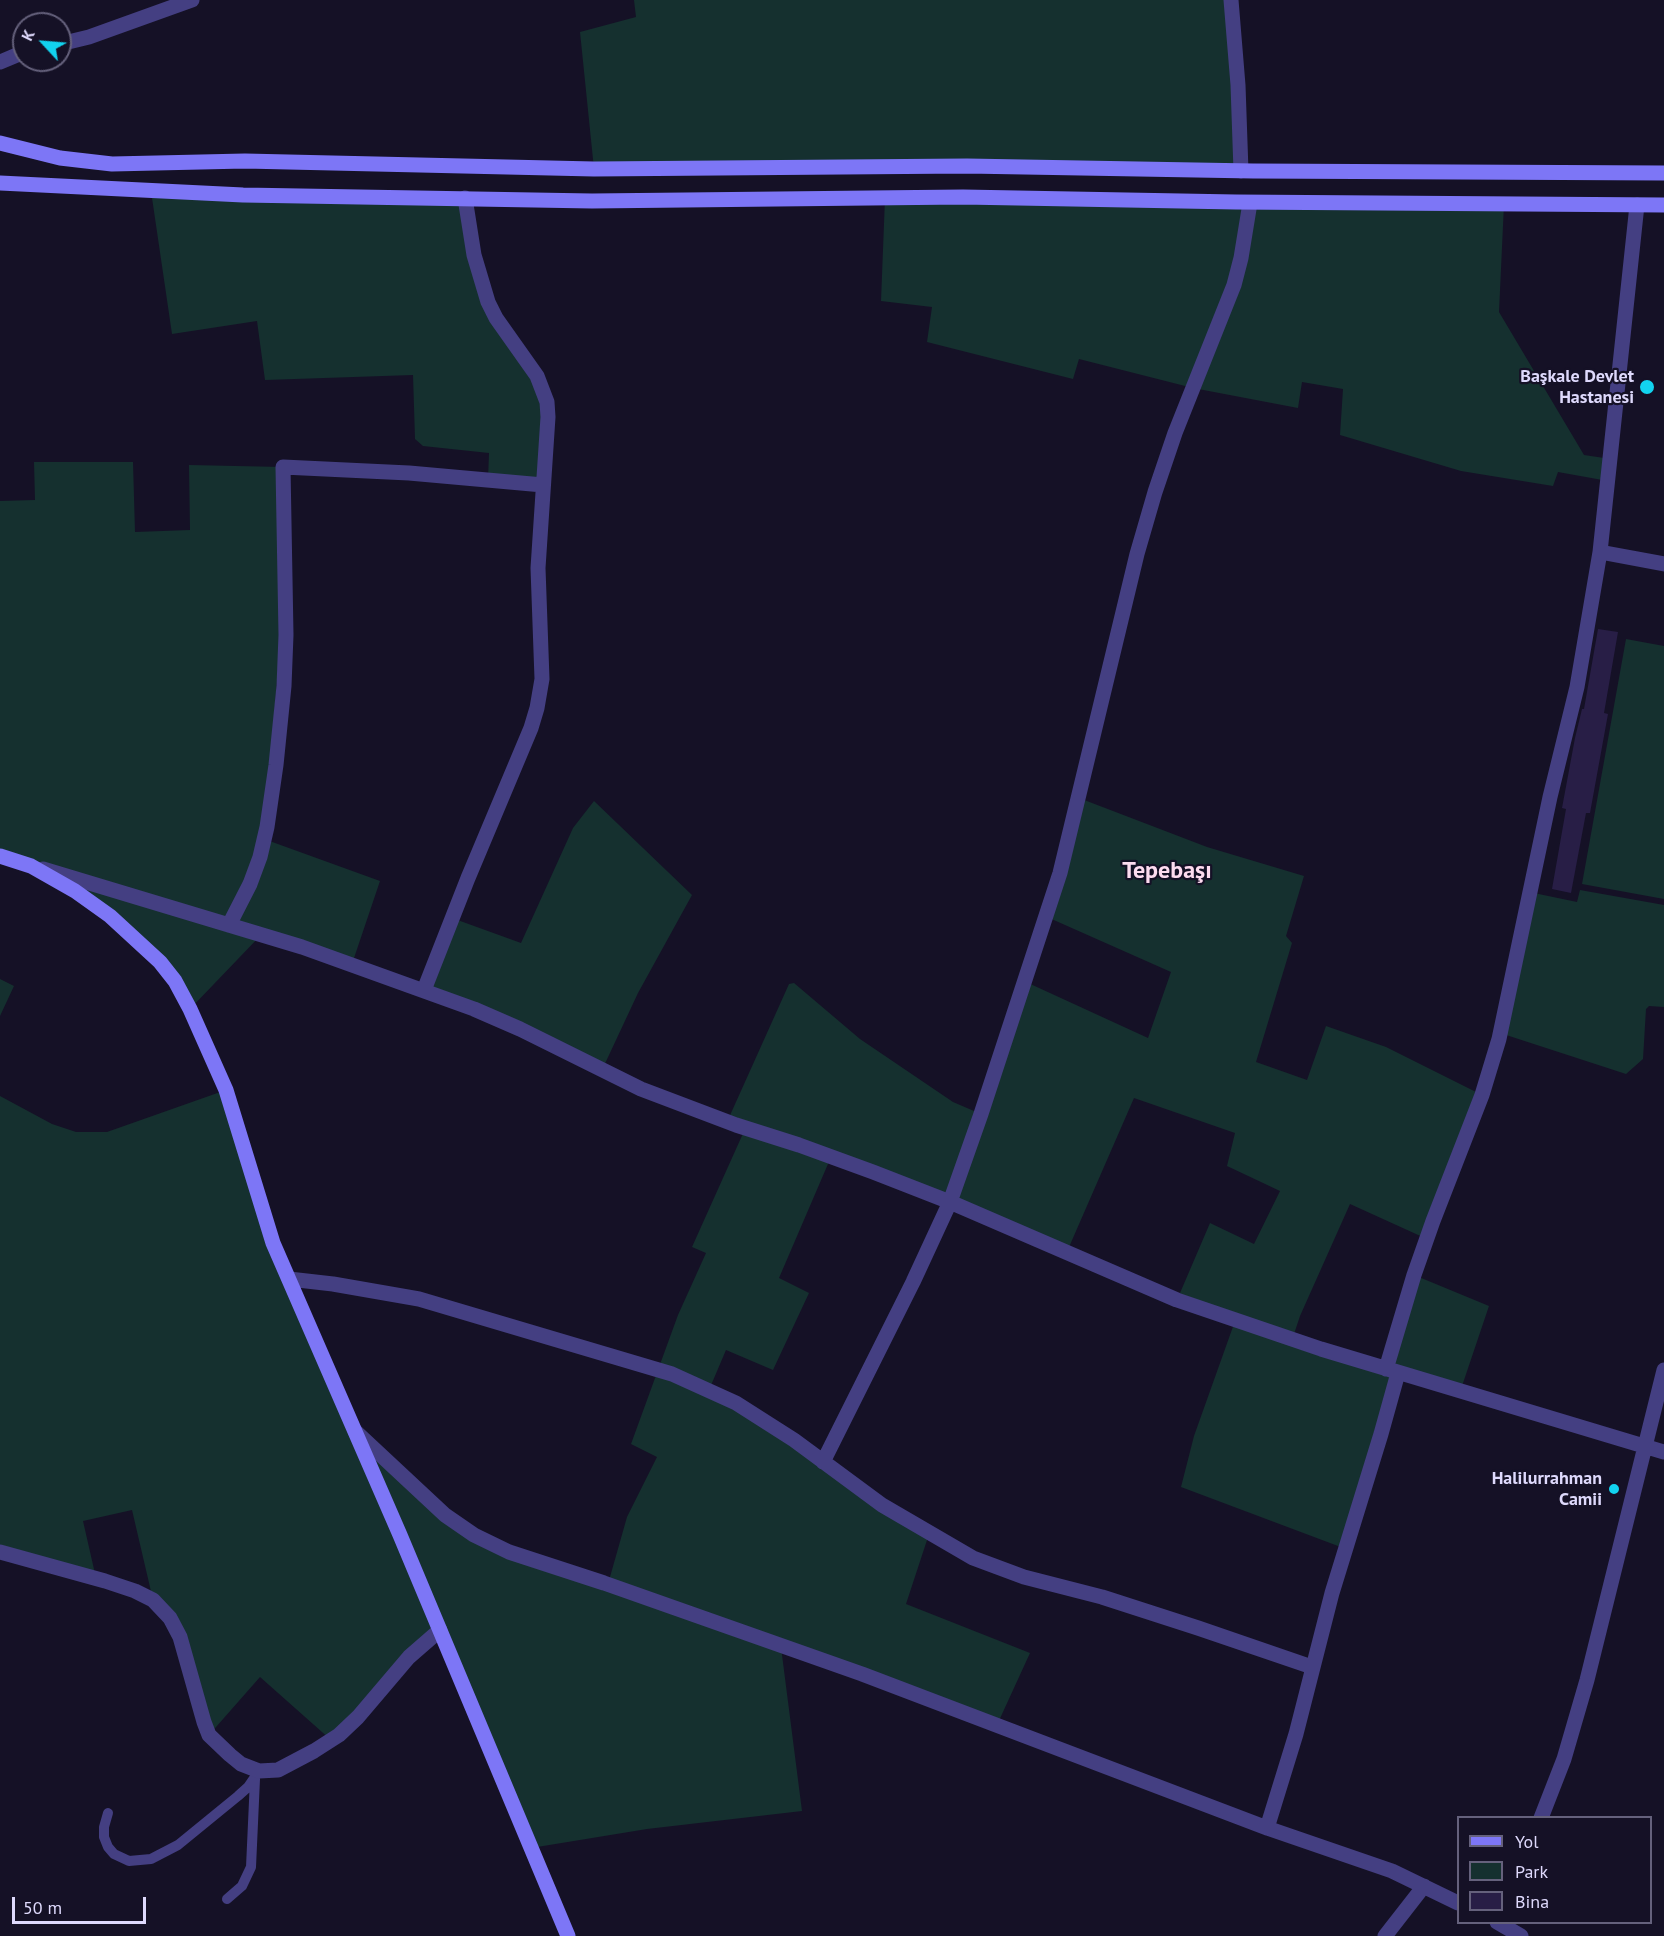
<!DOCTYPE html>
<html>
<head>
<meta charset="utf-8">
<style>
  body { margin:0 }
  #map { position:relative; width:1664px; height:1936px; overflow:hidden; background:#151126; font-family:"PT Sans",sans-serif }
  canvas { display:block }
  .legend { position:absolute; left:1457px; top:1816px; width:195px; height:108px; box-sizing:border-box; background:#151126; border:2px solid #65617c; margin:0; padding:8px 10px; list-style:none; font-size:18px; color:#ded9fc }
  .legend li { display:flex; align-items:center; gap:12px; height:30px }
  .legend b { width:30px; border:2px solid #65617c }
  .north { position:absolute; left:12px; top:12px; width:60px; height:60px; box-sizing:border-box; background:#151126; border:2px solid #65617c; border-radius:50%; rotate:296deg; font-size:16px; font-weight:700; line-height:24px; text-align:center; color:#ded9fc }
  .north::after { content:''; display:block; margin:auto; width:21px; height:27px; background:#12d3ef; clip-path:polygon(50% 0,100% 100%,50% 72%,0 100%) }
  .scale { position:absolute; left:12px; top:1897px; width:134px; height:27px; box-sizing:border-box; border:3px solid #ded9fc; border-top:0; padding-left:8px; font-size:18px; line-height:21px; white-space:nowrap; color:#ded9fc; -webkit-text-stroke:4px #151126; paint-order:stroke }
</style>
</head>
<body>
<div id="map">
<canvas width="1664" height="1936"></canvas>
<ul class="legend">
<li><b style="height:8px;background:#7d76f6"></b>Yol</li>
<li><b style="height:16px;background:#15302f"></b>Park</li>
<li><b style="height:16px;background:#281e46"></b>Bina</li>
</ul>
<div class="north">K</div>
<div class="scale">50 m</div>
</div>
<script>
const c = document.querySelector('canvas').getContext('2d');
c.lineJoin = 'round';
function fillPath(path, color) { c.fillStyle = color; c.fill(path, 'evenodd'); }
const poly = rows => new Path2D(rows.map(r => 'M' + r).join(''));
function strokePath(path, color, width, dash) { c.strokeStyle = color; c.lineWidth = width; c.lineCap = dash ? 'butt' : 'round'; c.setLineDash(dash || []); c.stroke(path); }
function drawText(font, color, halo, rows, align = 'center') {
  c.font = font + ' "PT Sans",sans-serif'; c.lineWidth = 4.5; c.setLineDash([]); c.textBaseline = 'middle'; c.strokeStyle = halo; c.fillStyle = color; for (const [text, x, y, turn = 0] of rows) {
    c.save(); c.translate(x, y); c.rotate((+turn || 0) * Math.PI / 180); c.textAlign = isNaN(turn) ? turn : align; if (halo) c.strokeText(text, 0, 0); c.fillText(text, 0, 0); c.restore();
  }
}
fillPath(poly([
  [634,0,1231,0,1241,171,594,169,580,32,636,17],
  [151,191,465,198,482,285,543,389,543,485,488,480,489,453,423,446,415,439,413,375,265,380,257,321,172,334],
  [885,198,1504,204,1499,312,1584,455,1611,459,1608,481,1558,472,1553,486,1461,471,1340,435,1343,389,1302,382,1298,408,1193,388,1079,359,1073,379,927,342,932,307,881,301],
  [34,462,133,462,135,532,190,530,189,465,283,467,286,570,264,839,380,881,352,964,261,935,190,1009,175,981,110,916,0,856,0,501,35,500],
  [1626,639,1664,646,1664,899,1582,884],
  [1079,798,1207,847,1304,876,1286,936,1292,943,1256,1062,1307,1080,1326,1026,1386,1047,1482,1095,1427,1239,1350,1204,1300,1316,1292,1340,1386,1369,1414,1275,1489,1306,1460,1392,1398,1373,1346,1549,1181,1487,1194,1436,1235,1321,1177,1300,1210,1223,1254,1244,1280,1191,1227,1166,1235,1133,1134,1098,1066,1254,831,1157,779,1278,809,1293,773,1370,726,1350,709,1390,929,1534,906,1604,1030,1653,997,1725,781,1647,802,1811,647,1829,531,1848,440,1631,331,1740,260,1677,209,1735,190,1668,153,1600,132,1510,83,1521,96,1578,0,1552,0,1096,52,1124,76,1132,107,1132,226,1090,258,1200,355,1431,459,1525,608,1584,627,1517,657,1457,631,1444,678,1315,706,1253,692,1247,745,1129,727,1122,789,984,794,983,860,1039,953,1102,981,1114,1026,982,1148,1038,1171,972,1047,917],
  [594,801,692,895,638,993,602,1070,424,990,452,918,521,943,573,828],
  [1580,890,1664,905,1664,1007,1649,1006,1646,1009,1643,1059,1626,1074,1500,1033,1529,892,1577,902],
  [0,979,14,986,0,1016]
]), '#15302f');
fillPath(poly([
  [1598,629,1618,632,1604,713,1608,714,1590,813,1586,813,1571,893,1552,889,1566,809,1562,808,1575,738,1582,709,1584,709]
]), '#281e46');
strokePath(poly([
  [108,1813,104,1827,104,1837,108,1847,114,1854,129,1861,151,1859,178,1845,238,1796,248,1787,259,1771],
  [227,1899,242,1886,251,1867,255,1779]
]), '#443f82', 10);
strokePath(poly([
  [1231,0,1238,85,1241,171],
  [60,44,89,37,192,0],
  [0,62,24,52],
  [1600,552,1664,564],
  [43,869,302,947,474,1009,520,1029,641,1089,736,1125,799,1145,873,1172,950,1202,1177,1300,1321,1349,1664,1452],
  [229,925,250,884,260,857,267,827,276,765,284,686,286,635,283,467,409,473,543,485],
  [424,990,468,878,531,728,537,708,542,679,538,568,548,417,547,402,537,376,496,318,488,302,474,255,465,198],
  [289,1279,333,1284,419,1299,672,1374,736,1403,794,1440,882,1505,973,1558,1024,1577,1102,1597,1198,1628,1312,1667],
  [1386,1369,1414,1275,1433,1221,1482,1095,1499,1039,1550,797,1577,687,1600,552,1637,205],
  [355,1431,445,1515,474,1535,509,1552,604,1583,862,1674,1267,1828,1392,1871,1458,1903],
  [823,1462,913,1282,950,1202,981,1114,1060,873,1137,554,1155,492,1175,433,1234,285,1241,258,1250,203],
  [0,1552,105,1581,135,1591,153,1600,170,1618,180,1637,204,1722,209,1735,230,1755,241,1764,259,1771,278,1770,314,1751,339,1735,358,1717,409,1657,440,1630],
  [1541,1818,1564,1759,1587,1680,1664,1370],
  [1267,1828,1296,1734,1332,1593,1381,1434,1398,1373],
  [1497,1922,1521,1936],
  [1385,1936,1424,1886]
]), '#443f82', 15);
strokePath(poly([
  [0,143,60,158,112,164,245,161,594,169,967,166,1253,171,1664,173],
  [0,183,243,195,592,201,963,197,1236,202,1664,205],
  [0,856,31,866,75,891,110,916,160,962,175,981,190,1009,226,1090,273,1243,400,1535,568,1936]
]), '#7d76f6', 15);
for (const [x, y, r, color] of [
  [1647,387,8,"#12d3ef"],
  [1614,1489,6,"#12d3ef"]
]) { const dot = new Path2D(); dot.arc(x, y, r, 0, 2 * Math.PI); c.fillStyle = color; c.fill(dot); strokePath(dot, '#151126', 2); }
drawText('bold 18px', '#ded9fc', '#151126', [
  ["Başkale Devlet",1634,377],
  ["Hastanesi",1634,398],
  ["Halilurrahman",1602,1479],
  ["Camii",1602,1500]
], 'right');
drawText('bold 24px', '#fddbef', '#151126', [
  ["Tepebaşı",1167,871]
]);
</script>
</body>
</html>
